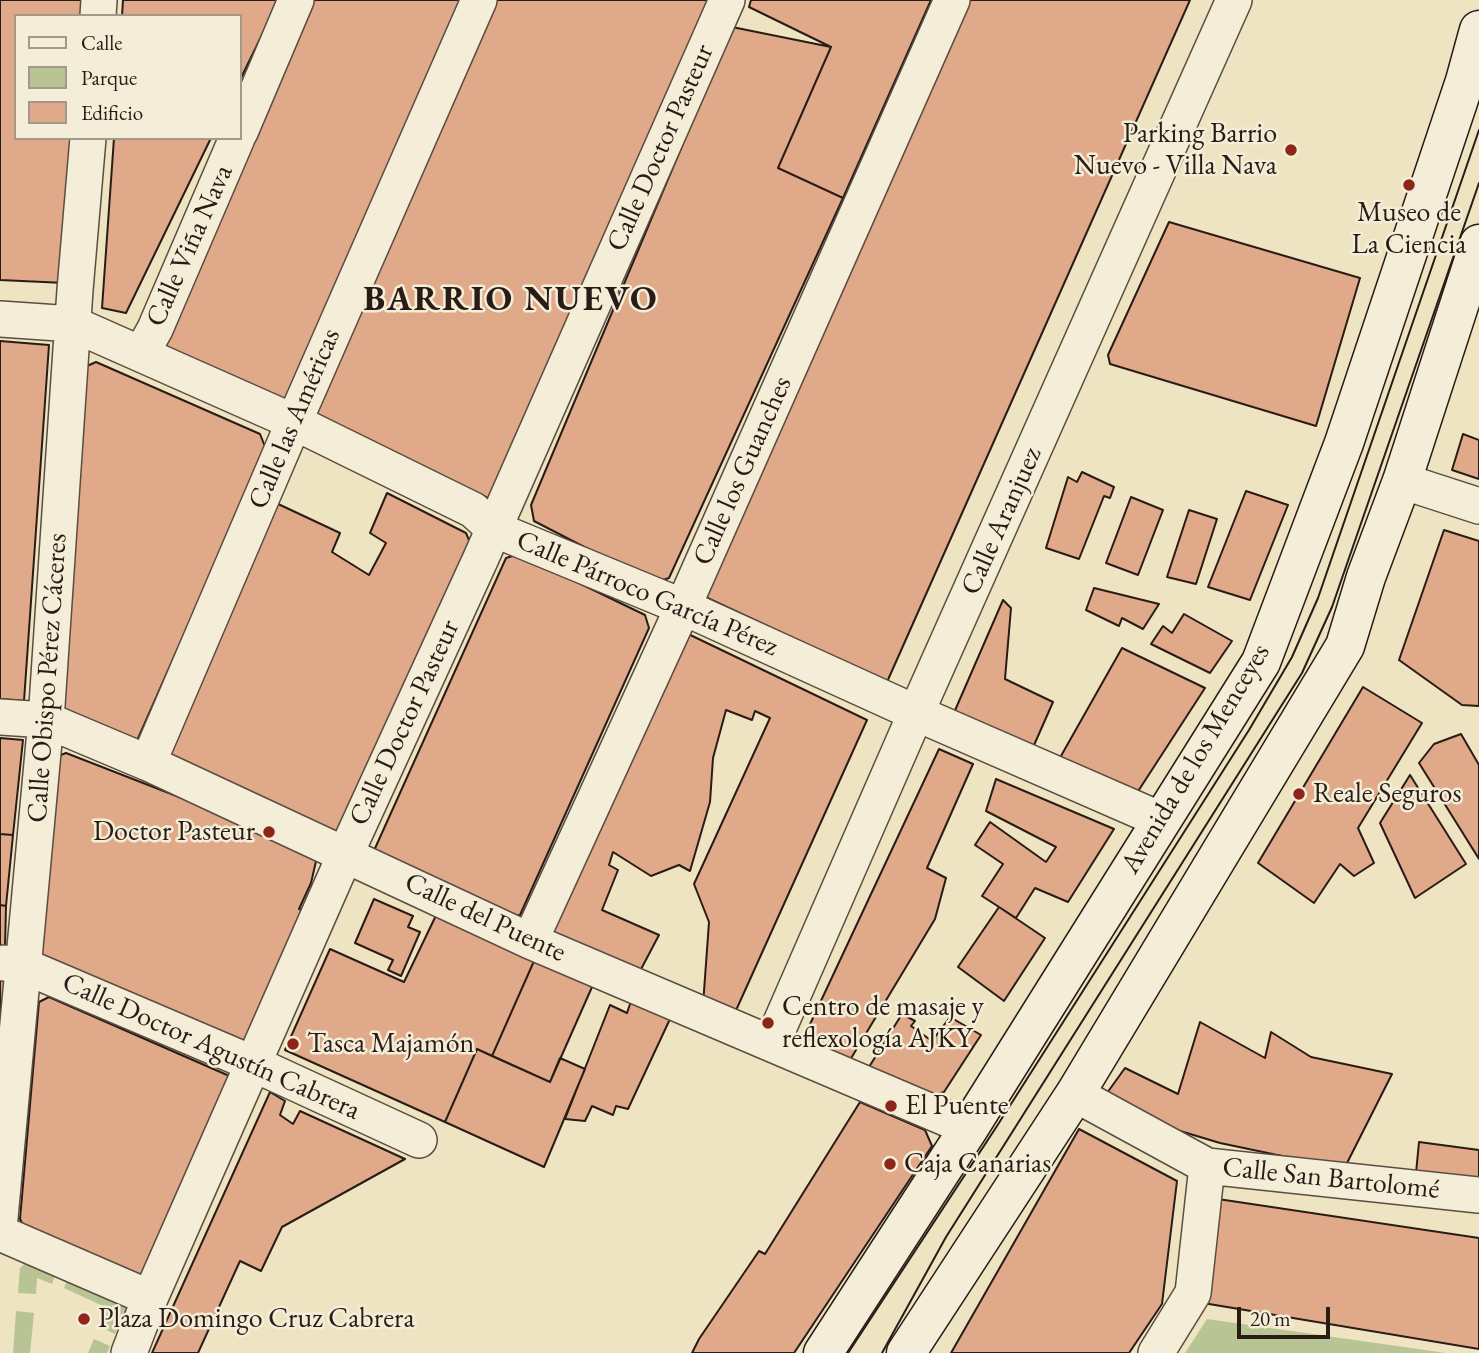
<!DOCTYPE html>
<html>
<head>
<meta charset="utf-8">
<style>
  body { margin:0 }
  #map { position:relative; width:1479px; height:1353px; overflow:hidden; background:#eee4c1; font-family:"EB Garamond",serif }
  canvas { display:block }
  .legend { position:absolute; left:14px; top:14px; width:228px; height:126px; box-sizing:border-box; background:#f4edd7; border:2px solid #a3998a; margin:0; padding:9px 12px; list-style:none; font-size:21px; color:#291b16 }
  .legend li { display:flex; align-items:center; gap:14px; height:35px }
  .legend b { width:35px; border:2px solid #a3998a }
  .scale { position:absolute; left:1237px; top:1307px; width:93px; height:32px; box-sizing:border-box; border:4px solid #291b16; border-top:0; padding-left:9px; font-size:21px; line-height:24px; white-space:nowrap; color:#291b16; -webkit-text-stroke:5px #f4edd7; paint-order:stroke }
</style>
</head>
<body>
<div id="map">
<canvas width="1479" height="1353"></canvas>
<ul class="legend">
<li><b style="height:9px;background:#f4edd7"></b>Calle</li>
<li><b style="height:19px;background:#b8c494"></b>Parque</li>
<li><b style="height:19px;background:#e0a989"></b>Edificio</li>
</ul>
<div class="scale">20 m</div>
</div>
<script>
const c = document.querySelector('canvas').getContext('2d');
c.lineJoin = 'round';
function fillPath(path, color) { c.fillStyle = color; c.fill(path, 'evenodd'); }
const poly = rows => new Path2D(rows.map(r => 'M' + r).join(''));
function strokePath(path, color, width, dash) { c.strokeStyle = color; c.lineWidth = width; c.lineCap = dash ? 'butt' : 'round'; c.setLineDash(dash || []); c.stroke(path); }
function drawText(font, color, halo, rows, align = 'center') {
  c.font = font + ' "EB Garamond",serif'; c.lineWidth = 5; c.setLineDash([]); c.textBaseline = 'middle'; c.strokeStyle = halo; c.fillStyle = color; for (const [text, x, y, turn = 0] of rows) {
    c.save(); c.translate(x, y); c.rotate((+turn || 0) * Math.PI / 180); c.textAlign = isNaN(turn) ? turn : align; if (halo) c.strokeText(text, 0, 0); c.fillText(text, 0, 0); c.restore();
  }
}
fillPath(poly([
  [30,1259,58,1267,52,1284,37,1278,36,1294,18,1293,20,1268],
  [70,1272,127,1301,127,1307,115,1334,100,1327,106,1313,103,1306,64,1288],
  [16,1311,34,1313,30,1353,13,1353],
  [1207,1319,1446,1353,1185,1353],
  [94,1339,110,1346,107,1353,88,1353]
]), '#b8c494');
const building = poly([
  [0,0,88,0,87,16,16,16,16,138,77,138,65,283,0,280,0,0],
  [123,0,279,0,240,80,240,16,122,16,123,0],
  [314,0,463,0,288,401,160,345,314,0],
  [495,0,708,0,490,499,310,416,495,0],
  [751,0,931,0,843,198,778,168,831,47,749,7,751,0],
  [959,0,1190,0,887,682,699,594,959,0],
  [732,27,831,47,778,168,843,198,669,578,654,583,534,521,531,505,732,27],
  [114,138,211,138,126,313,102,308,114,138],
  [1169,222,1360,278,1316,426,1110,364,1108,355,1169,222],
  [0,341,49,345,24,701,0,699,0,341],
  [96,362,260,434,266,449,136,743,67,714,61,705,87,366,96,362],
  [1463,434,1479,440,1479,479,1452,470,1463,434],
  [1082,472,1114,487,1110,498,1104,496,1079,559,1046,548,1068,477,1077,482,1082,472],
  [1246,491,1288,505,1250,600,1208,587,1246,491],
  [387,493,466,533,472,547,346,827,333,833,174,763,168,748,276,503,340,533,332,552,369,575,386,543,370,533,387,493],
  [1131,497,1163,510,1138,575,1106,563,1131,497],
  [1189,510,1217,519,1196,584,1167,577,1189,510],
  [1444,530,1479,541,1479,706,1462,705,1399,660,1444,530],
  [519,554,645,615,649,628,520,915,508,918,372,855,506,558,519,554],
  [1094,588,1159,604,1143,629,1122,618,1119,626,1086,610,1094,588],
  [1003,600,1011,608,1005,679,1053,702,1031,752,953,715,1003,600],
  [1184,614,1232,641,1210,673,1151,644,1163,626,1172,633,1184,614],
  [682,631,867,720,733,1017,703,1005,709,922,694,884,770,718,755,711,752,720,726,710,713,758,710,802,690,871,679,865,651,876,613,852,609,865,618,870,602,910,659,935,639,973,554,935,551,928,682,631],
  [1122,648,1205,688,1135,796,1057,763,1122,648],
  [1363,687,1422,723,1358,828,1374,863,1354,876,1340,864,1314,903,1258,863,1363,687],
  [1461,734,1479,765,1479,859,1419,763,1434,744,1461,734],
  [0,738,23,740,13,835,0,834,0,738],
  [939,749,973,764,927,868,946,878,935,919,850,1060,804,1037,939,749],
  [66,753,269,832,317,857,311,883,299,909,308,912,247,1048,41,960,56,757,66,753],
  [1410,775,1466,864,1415,898,1380,823,1410,775],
  [996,779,1114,829,1068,902,1035,888,1016,918,982,896,1003,864,975,845,990,822,1046,862,1056,847,986,811,996,779],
  [0,834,13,835,6,906,0,905,0,834],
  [374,899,413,916,408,927,420,932,401,976,388,970,393,960,355,943,374,899],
  [0,905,6,906,5,948,0,948,0,905],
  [441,905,538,952,492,1056,477,1049,445,1122,285,1050,330,949,404,982,441,905],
  [999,907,1045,938,1004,1001,958,967,999,907],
  [538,952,596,978,550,1082,492,1056,538,952],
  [0,968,8,973,0,1062,0,968],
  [49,997,234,1078,145,1273,137,1278,24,1227,20,1219,39,1002,49,997],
  [631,1001,670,1019,628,1109,616,1106,613,1115,592,1106,585,1121,565,1119,610,1005,627,1013,631,1001],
  [902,1014,915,1021,911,1026,932,1041,950,1017,981,1035,944,1092,931,1096,869,1067,902,1014],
  [1200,1022,1265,1058,1271,1032,1311,1057,1392,1074,1344,1169,1220,1143,1137,1118,1107,1093,1125,1068,1178,1094,1200,1022],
  [477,1049,550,1082,560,1058,585,1069,544,1167,445,1122,477,1049],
  [270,1092,285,1101,280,1115,293,1124,300,1111,405,1159,282,1227,261,1271,240,1261,198,1353,152,1353,270,1092],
  [860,1102,925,1130,932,1146,794,1353,692,1353,699,1339,759,1251,765,1254,860,1102],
  [1079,1129,1177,1181,1162,1304,1129,1353,951,1353,1079,1129],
  [1419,1142,1479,1150,1479,1184,1416,1173,1419,1142],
  [1218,1199,1479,1238,1479,1349,1203,1303,1218,1199]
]);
fillPath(building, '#e0a989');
strokePath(building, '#291b16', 2);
const minor = poly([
  [98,16,99,0],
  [240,132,296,0],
  [0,319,73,324,294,422,473,510,494,529,683,607,916,713,1161,820],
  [141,354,155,329,237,138],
  [1402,481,1479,506],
  [0,717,46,720,148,763,530,941,969,1128],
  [148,763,294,422,479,0],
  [530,941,683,607,952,0],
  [4,963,24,966,254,1064,419,1140],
  [772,1043,916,713,1234,0],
  [1075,1094,1207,1166,1479,1195],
  [0,1218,46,720,75,290,88,138],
  [0,1233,150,1298,345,855,481,558,727,0],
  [129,1353,150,1298],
  [1156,1353,1193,1293,1207,1166]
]);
const secondary = poly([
  [823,1353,969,1128,1261,662,1344,443,1465,81,1479,30],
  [906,1353,1075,1094,1345,646,1366,577,1402,481,1479,244]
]);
strokePath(minor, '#5a4d41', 38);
strokePath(secondary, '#291b16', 41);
strokePath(minor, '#f4edd7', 35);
strokePath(secondary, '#f4edd7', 38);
strokePath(poly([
  [848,1353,997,1126,1249,730,1292,657,1318,598,1479,130],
  [882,1353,946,1237,1302,673,1332,607,1479,183]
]), '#291b16', 2);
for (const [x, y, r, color] of [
  [1291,150,7,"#8f2418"],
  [1409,185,7,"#8f2418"],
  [1299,794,7,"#8f2418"],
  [269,832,7,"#8f2418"],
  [768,1023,7,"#8f2418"],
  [293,1044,7,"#8f2418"],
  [891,1106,7,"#8f2418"],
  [890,1164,7,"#8f2418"],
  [84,1319,7,"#8f2418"]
]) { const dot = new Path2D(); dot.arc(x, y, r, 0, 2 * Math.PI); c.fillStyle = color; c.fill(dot); strokePath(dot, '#f4edd7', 2.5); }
drawText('28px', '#291b16', '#f4edd7', [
  ["Parking Barrio",1277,134,"right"],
  ["Nuevo - Villa Nava",1277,166,"right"],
  ["Museo de",1409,213,"center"],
  ["La Ciencia",1409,245,"center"],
  ["Reale Seguros",1313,794],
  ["Doctor Pasteur",255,832,"right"],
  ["Centro de masaje y",782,1007],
  ["reflexología AJKY",782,1039],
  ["Tasca Majamón",307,1044],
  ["El Puente",905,1106],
  ["Caja Canarias",904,1164],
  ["Plaza Domingo Cruz Cabrera",98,1319]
], 'left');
drawText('28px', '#291b16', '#f4edd7', [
  ["Calle Doctor Pasteur",661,148,-66],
  ["Calle Viña Nava",190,246,-66],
  ["Calle las Américas",295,419,-67],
  ["Calle los Guanches",743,471,-66],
  ["Calle Aranjuez",1002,521,-66],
  ["Calle Párroco García Pérez",647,594,23],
  ["Calle Obispo Pérez Cáceres",48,678,-86],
  ["Calle Doctor Pasteur",405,723,-65],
  ["Avenida de los Menceyes",1196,759,-59],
  ["Calle del Puente",485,918,25],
  ["Calle Doctor Agustín Cabrera",211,1047,24],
  ["Calle San Bartolomé",1331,1179,6]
]);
c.letterSpacing = '2px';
drawText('bold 35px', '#291b16', '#f4edd7', [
  ["BARRIO NUEVO",511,300]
]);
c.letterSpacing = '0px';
</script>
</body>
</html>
